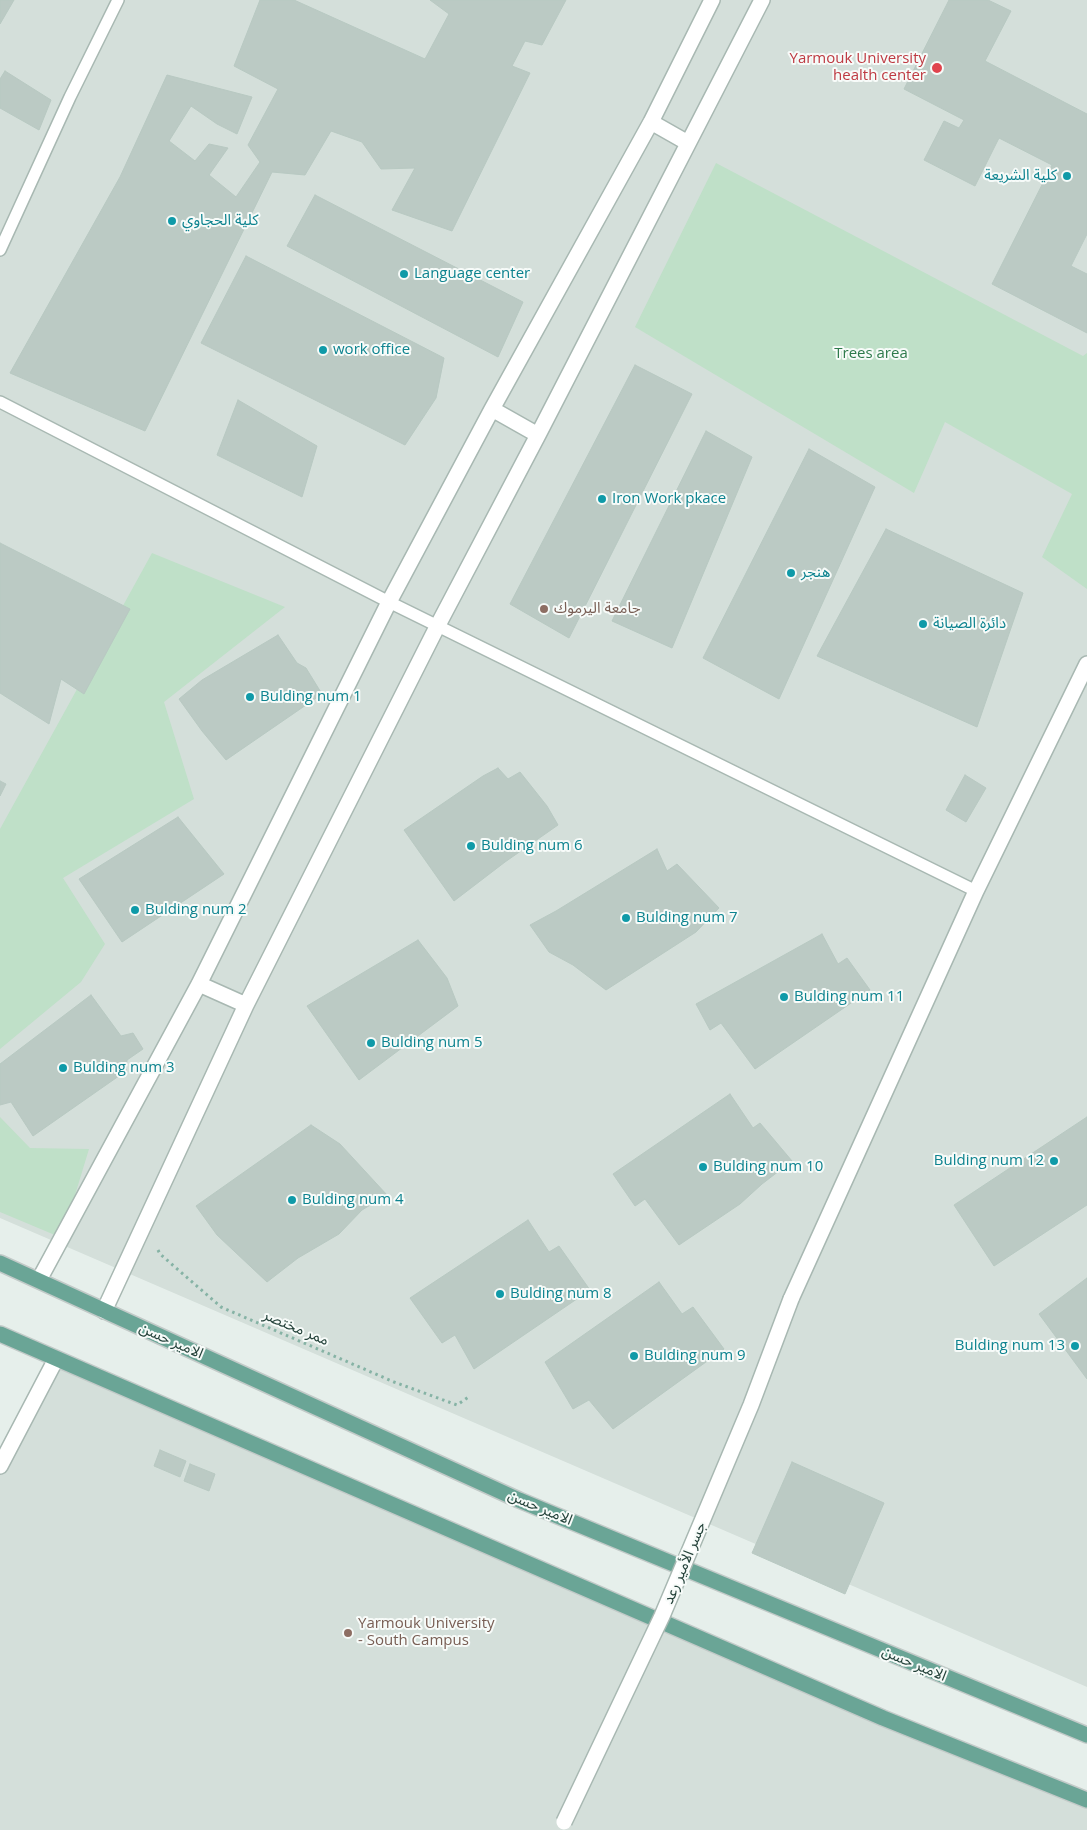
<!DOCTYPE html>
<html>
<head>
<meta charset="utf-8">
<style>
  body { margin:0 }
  canvas { display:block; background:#e6efeb }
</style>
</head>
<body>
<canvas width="1087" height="1830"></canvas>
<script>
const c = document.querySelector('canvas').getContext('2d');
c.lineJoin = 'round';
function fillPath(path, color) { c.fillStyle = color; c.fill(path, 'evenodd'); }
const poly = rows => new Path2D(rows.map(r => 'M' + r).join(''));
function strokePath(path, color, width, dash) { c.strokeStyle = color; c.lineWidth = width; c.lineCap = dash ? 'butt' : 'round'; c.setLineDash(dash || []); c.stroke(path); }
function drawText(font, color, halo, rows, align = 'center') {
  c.font = font + ' "Open Sans","Noto Sans Arabic",sans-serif'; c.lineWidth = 4; c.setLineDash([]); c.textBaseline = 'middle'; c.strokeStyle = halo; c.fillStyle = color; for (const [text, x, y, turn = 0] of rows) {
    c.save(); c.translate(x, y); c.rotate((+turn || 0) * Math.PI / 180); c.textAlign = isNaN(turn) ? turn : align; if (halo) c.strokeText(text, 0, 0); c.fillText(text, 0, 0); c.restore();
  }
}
fillPath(poly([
  [0,0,1087,0,1087,1687,0,1218],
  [56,1359,1087,1801,1087,1830,0,1830,0,1465]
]), '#d4dfda');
fillPath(poly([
  [716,163,1083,356,1087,353,1087,589,1042,557,1072,494,945,422,914,493,635,327],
  [152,553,285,607,164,702,194,799,63,878,105,944,81,982,0,1049,0,829],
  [0,1117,30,1148,89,1149,62,1238,0,1212]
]), '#bfe0c8');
const building = poly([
  [0,0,14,0,0,24,0,0],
  [260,0,294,0,425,59,449,14,430,0,566,0,542,45,525,41,512,66,530,73,452,231,392,210,415,168,381,169,362,142,331,131,305,175,272,172,145,431,10,373,120,177,167,75,252,97,237,134,217,124,191,106,169,141,195,161,209,144,228,148,209,175,236,197,260,162,248,145,278,89,234,66,260,0],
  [949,0,988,0,1011,11,985,61,1087,114,1087,234,1071,266,1087,274,1087,333,992,284,1052,165,999,138,975,186,924,160,944,121,959,128,964,120,904,89,949,0],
  [5,71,51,100,39,130,0,108,0,79,5,71],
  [315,195,523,302,498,357,287,246,315,195],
  [246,256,444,358,436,398,405,445,201,343,246,256],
  [635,365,692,394,569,638,510,604,635,365],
  [238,400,317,446,302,497,217,455,238,400],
  [706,431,752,457,672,648,612,621,706,431],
  [809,449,875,487,779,699,703,658,809,449],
  [886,529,1023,593,977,727,817,656,886,529],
  [0,543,130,609,84,694,61,679,49,724,0,693,0,543],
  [278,635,297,663,306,668,322,694,226,760,202,731,179,699,202,680,278,635],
  [498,768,508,779,520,772,547,806,558,825,505,862,454,901,404,830,483,776,498,768],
  [965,775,986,788,966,822,946,810,965,775],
  [0,781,6,784,0,796,0,781],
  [178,817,224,874,122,942,79,879,178,817],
  [657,849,667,871,677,864,719,908,696,932,606,990,573,965,549,952,530,925,556,911,657,849],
  [822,934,838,964,847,958,870,990,755,1069,721,1023,710,1030,696,1004,822,934],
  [418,940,447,978,458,1006,359,1080,307,1006,418,940],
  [91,995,121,1036,133,1033,143,1049,127,1060,126,1071,33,1136,11,1102,0,1105,0,1064,91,995],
  [730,1094,753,1128,760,1123,792,1161,762,1184,740,1204,679,1245,645,1199,635,1206,613,1174,730,1094],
  [1087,1117,1087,1205,994,1266,954,1205,1087,1117],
  [311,1125,340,1144,387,1195,362,1210,339,1234,298,1258,267,1282,217,1235,196,1206,311,1125],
  [528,1220,549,1252,559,1246,590,1290,474,1369,455,1335,442,1343,410,1298,528,1220],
  [1087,1278,1087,1379,1039,1314,1087,1278],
  [659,1282,682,1314,693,1307,724,1349,613,1429,589,1400,573,1409,545,1362,659,1282],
  [160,1450,186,1461,180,1477,154,1466,160,1450],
  [792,1462,884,1503,845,1594,752,1553,792,1462],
  [190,1464,215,1474,209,1491,184,1481,190,1464]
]);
fillPath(building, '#bbcac4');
strokePath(building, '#b8c9c2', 1);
const lane = poly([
  [0,250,70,97,118,0],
  [0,402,389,602,976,891]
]);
const street = poly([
  [651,122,688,143],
  [492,409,538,435],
  [199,984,246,1005],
  [39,1280,199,984,389,602,492,409,651,122,712,0],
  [791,1299,976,891,1087,664],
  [104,1311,246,1005,438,625,538,435,762,0],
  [0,1466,56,1359]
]);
const primary = poly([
  [0,1263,519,1500,1087,1735],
  [0,1334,883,1718,1087,1800]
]);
strokePath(lane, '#a8b8b2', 14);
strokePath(street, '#a8b8b2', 18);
strokePath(primary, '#c2cac8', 18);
strokePath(poly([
  [158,1250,160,1254,221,1307,394,1382,457,1405,470,1396]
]), '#86b3a5', 3, [2.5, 4]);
strokePath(lane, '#fff', 11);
strokePath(street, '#fff', 15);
strokePath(primary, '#6aa596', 15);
const streetBridge = poly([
  [564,1822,662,1616,751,1405,791,1299]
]);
strokePath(streetBridge, '#a8b8b2', 18, []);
strokePath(streetBridge, '#fff', 15);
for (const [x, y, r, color] of [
  [937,68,6,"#e0444e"],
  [1067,176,5,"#0f9aa8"],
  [172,221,5,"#0f9aa8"],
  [404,274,5,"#0f9aa8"],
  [323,350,5,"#0f9aa8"],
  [602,499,5,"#0f9aa8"],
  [791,573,5,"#0f9aa8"],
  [544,609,5,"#8d6e63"],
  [923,624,5,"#0f9aa8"],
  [250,697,5,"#0f9aa8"],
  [471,846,5,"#0f9aa8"],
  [135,910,5,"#0f9aa8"],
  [626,918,5,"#0f9aa8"],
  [784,997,5,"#0f9aa8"],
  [371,1043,5,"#0f9aa8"],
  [63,1068,5,"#0f9aa8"],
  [1054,1161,5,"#0f9aa8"],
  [703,1167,5,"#0f9aa8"],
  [292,1200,5,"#0f9aa8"],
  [500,1294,5,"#0f9aa8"],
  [1075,1346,5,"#0f9aa8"],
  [634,1356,5,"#0f9aa8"],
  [348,1633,5,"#8d6e63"]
]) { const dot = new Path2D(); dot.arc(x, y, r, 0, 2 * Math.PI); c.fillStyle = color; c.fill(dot); strokePath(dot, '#f7fbf9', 2); }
drawText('15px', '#be3a42', '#f7fbf9', [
  ["Yarmouk University",926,59],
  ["health center",926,76]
], 'right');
drawText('15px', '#0d838f', '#f7fbf9', [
  ["كلية الشريعة",1057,176,"right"],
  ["كلية الحجاوي",182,221],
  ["Language center",414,274],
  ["work office",333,350],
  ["Iron Work pkace",612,499],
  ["هنجر",801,573],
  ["دائرة الصيانة",933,624],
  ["Bulding num 1",260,697],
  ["Bulding num 6",481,846],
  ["Bulding num 2",145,910],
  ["Bulding num 7",636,918],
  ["Bulding num 11",794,997],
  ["Bulding num 5",381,1043],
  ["Bulding num 3",73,1068],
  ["Bulding num 12",1044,1161,"right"],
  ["Bulding num 10",713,1167],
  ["Bulding num 4",302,1200],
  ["Bulding num 8",510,1294],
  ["Bulding num 13",1065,1346,"right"],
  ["Bulding num 9",644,1356]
], 'left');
drawText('15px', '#2d7a4b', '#f7fbf9', [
  ["Trees area",871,354]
]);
drawText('15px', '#785e54', '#f7fbf9', [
  ["جامعة اليرموك",554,609],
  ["Yarmouk University",358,1624],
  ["- South Campus",358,1641]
], 'left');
drawText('15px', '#24423a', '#f7fbf9', [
  ["ممر مختصر",296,1328,23],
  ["الامير حسن",171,1341,24],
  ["الامير حسن",540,1508,23],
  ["جسر الأمير رعد",685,1563,-67],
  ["الامير حسن",914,1664,23]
]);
</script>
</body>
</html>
